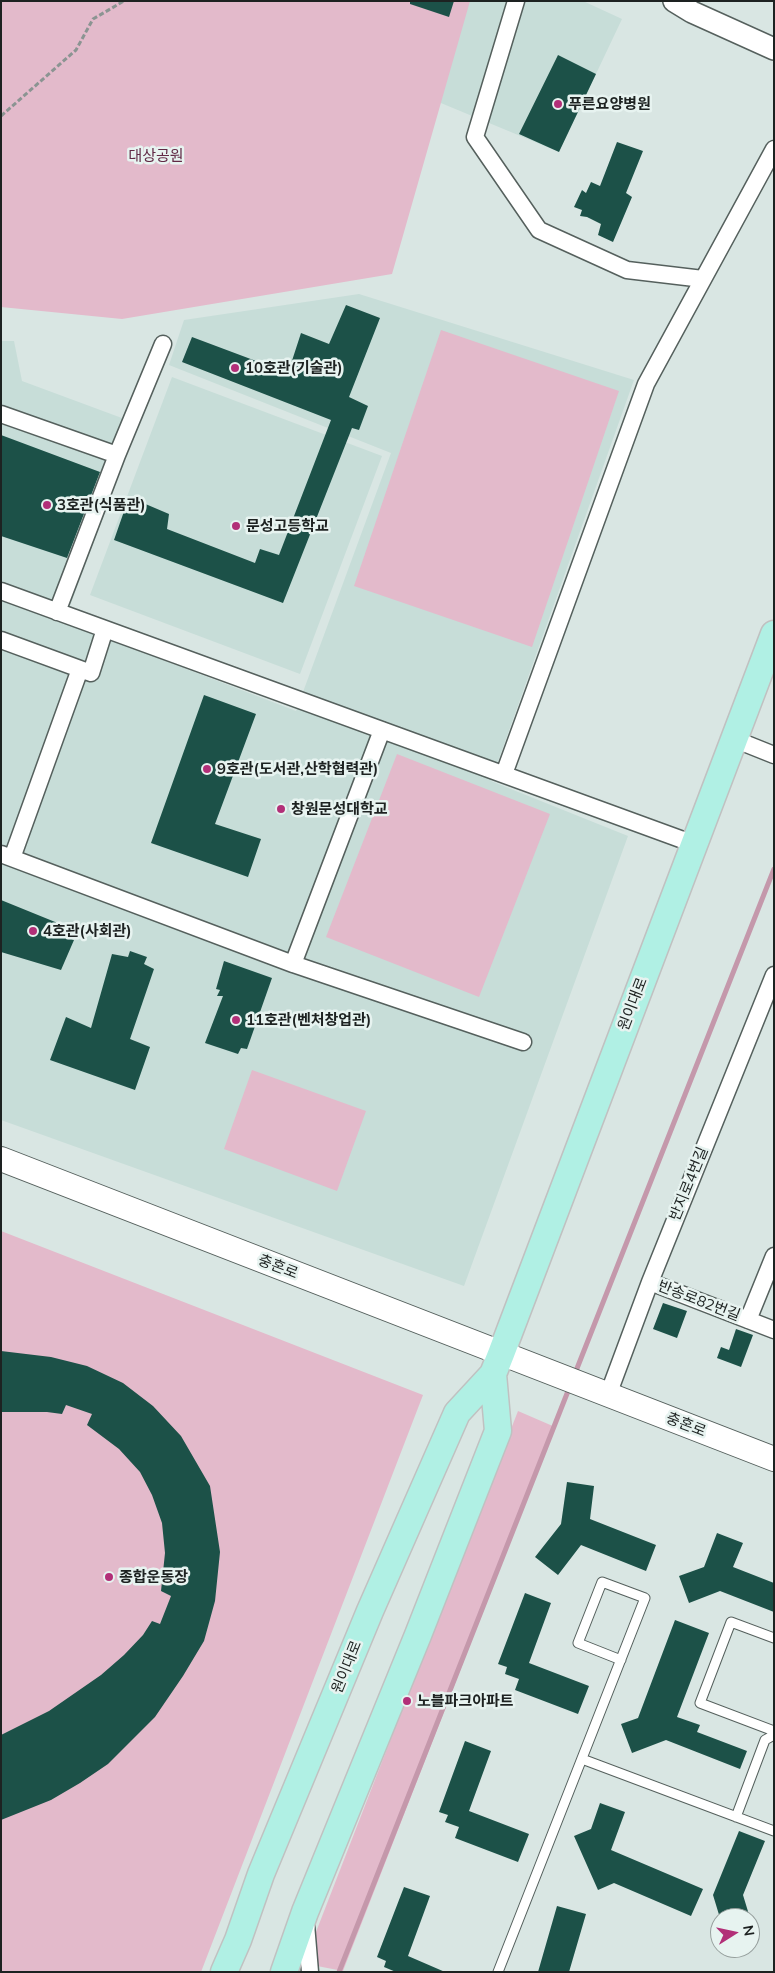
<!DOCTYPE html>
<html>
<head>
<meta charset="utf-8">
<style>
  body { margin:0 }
  #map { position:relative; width:775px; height:1973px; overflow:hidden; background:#d9e6e3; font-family:Mulish,sans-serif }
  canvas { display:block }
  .frame { position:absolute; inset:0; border:2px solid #1d2221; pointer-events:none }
  .north { position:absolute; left:710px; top:1908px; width:50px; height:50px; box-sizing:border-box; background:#e7f3f0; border:1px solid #969f9d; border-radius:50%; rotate:80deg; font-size:14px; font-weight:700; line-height:20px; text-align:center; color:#1d2221 }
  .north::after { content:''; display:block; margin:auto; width:18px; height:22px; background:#b22f78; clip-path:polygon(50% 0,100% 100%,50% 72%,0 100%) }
</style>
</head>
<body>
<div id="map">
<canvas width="775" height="1973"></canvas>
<div class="frame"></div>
<div class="north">N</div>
</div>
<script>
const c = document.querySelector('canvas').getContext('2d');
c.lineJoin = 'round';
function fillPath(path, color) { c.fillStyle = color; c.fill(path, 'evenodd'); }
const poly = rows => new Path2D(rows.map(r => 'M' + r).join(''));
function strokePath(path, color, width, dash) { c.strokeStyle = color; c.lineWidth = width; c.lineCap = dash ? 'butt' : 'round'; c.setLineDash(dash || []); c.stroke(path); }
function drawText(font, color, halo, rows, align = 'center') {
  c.font = font + ' Mulish,"Noto Sans KR",sans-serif'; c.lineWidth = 5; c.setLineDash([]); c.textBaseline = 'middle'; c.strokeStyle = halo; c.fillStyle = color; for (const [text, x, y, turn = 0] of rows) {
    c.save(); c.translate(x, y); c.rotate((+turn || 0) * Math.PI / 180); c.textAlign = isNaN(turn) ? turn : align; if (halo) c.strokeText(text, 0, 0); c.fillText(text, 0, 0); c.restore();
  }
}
fillPath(poly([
  [454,1,583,1,622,19,559,152,424,96],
  [359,294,634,380,491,781,628,836,464,1286,1,1120,1,341,14,341,22,381,138,424,64,622,296,711,391,453,169,365,184,320],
  [172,377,382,456,300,674,90,595]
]), '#c7ddd8');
fillPath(poly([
  [1,1,470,1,392,274,122,319,1,307],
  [441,330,619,391,532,647,354,586],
  [397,754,550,814,479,997,326,937],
  [252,1070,366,1111,337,1191,224,1149],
  [1,1231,423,1395,201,1972,1,1972],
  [518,1411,555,1427,343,1971,317,1966,309,1950]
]), '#e3bacb');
strokePath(poly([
  [574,1376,774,869],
  [339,1972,570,1386]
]), '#c498ab', 5);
fillPath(poly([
  [410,1,454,1,449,17,410,4],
  [558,55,596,74,559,152,519,134],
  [617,142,643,151,626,193,632,197,613,242,598,235,601,224,587,217,580,216,582,210,574,207,582,190,586,193,591,182,600,186],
  [346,305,380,318,349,397,368,406,359,430,352,428,283,603,114,540,129,497,169,514,167,529,255,563,260,549,279,555,331,420,182,362,192,337,288,373,301,333,329,344],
  [1,435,100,472,67,558,1,536],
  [204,695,256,714,215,824,261,839,248,877,151,843],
  [1,900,65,926,63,936,74,940,61,970,1,952],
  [130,951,147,957,144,964,154,969,130,1039,150,1047,135,1090,50,1060,66,1017,91,1028,112,954,128,957],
  [224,961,272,978,247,1049,241,1048,238,1054,205,1043,223,996,217,996,220,990,216,989],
  [663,1303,687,1311,677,1338,653,1329],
  [736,1329,753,1335,741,1367,717,1358,721,1347,729,1350],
  [1,1351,51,1357,87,1366,123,1383,153,1406,181,1436,210,1486,220,1552,215,1601,204,1641,183,1676,155,1717,108,1764,80,1783,51,1800,1,1820,1,1735,49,1711,101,1675,124,1655,143,1635,152,1621,160,1624,171,1596,161,1591,165,1553,162,1523,152,1495,140,1472,119,1449,87,1425,92,1414,66,1405,62,1414,47,1412,1,1412],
  [567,1482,594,1486,590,1519,656,1545,646,1571,581,1545,558,1575,535,1557,561,1524],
  [717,1533,743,1543,733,1567,774,1583,774,1612,720,1591,689,1603,679,1576,704,1567],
  [525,1593,551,1603,529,1663,589,1686,578,1714,515,1690,519,1679,505,1674,507,1667,498,1664],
  [675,1620,709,1633,677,1717,700,1725,697,1732,747,1751,740,1769,666,1740,632,1753,621,1724,638,1718],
  [465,1741,491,1751,469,1811,529,1834,518,1862,455,1838,459,1827,445,1822,448,1815,439,1812],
  [600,1803,625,1812,611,1850,703,1889,691,1916,614,1883,598,1890,574,1836,591,1829],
  [739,1831,765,1841,743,1895,750,1918,720,1918,713,1895],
  [404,1887,430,1896,408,1956,445,1972,396,1972,384,1967,386,1961,377,1957],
  [557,1906,586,1914,569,1972,538,1972]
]), '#1c5148');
const service = poly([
  [774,1638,731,1622,700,1703,774,1731],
  [582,1759,774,1831],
  [736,1817,765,1740,774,1735],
  [498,1972,645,1598,602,1582,578,1643,621,1660]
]);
const minor = poly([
  [516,1,475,137,539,230,627,270,703,279],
  [1,414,117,455],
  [1,591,694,844],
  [57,612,117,455,163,344],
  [1,640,80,669,12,858],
  [80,669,91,673,105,629],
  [734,739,774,755],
  [504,774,646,384,774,149],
  [1,854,293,964,382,730],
  [293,964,523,1042],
  [650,1282,774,1330],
  [748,1320,774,1256],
  [608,1395,650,1282,774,975],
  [306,1924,310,1972]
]);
const tertiary = poly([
  [674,1,692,12,774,49]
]);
const secondary = poly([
  [1,1159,774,1459]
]);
const primary = poly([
  [224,1972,238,1940,261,1874,370,1611,457,1413,493,1374,501,1354,774,634],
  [284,1972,305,1912,418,1635,498,1431,493,1374]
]);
strokePath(service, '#55605d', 11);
strokePath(minor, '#55605d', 19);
strokePath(tertiary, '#55605d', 24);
strokePath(secondary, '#55605d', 26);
strokePath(primary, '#c0c1c1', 29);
strokePath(poly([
  [1,116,76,50,93,19,124,1]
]), '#8b9492', 3, [5, 2.5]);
strokePath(service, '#fff', 9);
strokePath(minor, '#fff', 16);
strokePath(tertiary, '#fff', 21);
strokePath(secondary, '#fff', 24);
strokePath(primary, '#b0f0e4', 26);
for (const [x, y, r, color] of [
  [558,104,5,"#b22f78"],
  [235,368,5,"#b22f78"],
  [47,505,5,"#b22f78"],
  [236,526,5,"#b22f78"],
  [207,769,5,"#b22f78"],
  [281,809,5,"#b22f78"],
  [33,931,5,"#b22f78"],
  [236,1020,5,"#b22f78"],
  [109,1577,5,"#b22f78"],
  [407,1701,5,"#b22f78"]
]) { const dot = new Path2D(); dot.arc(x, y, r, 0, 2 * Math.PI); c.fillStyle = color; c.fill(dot); strokePath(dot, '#e7f3f0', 2); }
drawText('bold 15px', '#1d2221', '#e7f3f0', [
  ["푸른요양병원",568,104],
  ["10호관(기술관)",245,368],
  ["3호관(식품관)",57,505],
  ["문성고등학교",246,526],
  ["9호관(도서관,산학협력관)",217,769],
  ["창원문성대학교",291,809],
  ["4호관(사회관)",43,931],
  ["11호관(벤처창업관)",246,1020],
  ["종합운동장",119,1577],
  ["노블파크아파트",417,1701]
], 'left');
drawText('15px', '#612945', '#e7f3f0', [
  ["대상공원",156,156]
]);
drawText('15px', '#1d2221', '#e7f3f0', [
  ["원이대로",633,1004,-69],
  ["반지로4번길",689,1184,-68],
  ["충혼로",278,1267,21],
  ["반송로82번길",699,1301,21],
  ["충혼로",686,1425,21],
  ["원이대로",347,1667,-68]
]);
</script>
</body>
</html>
